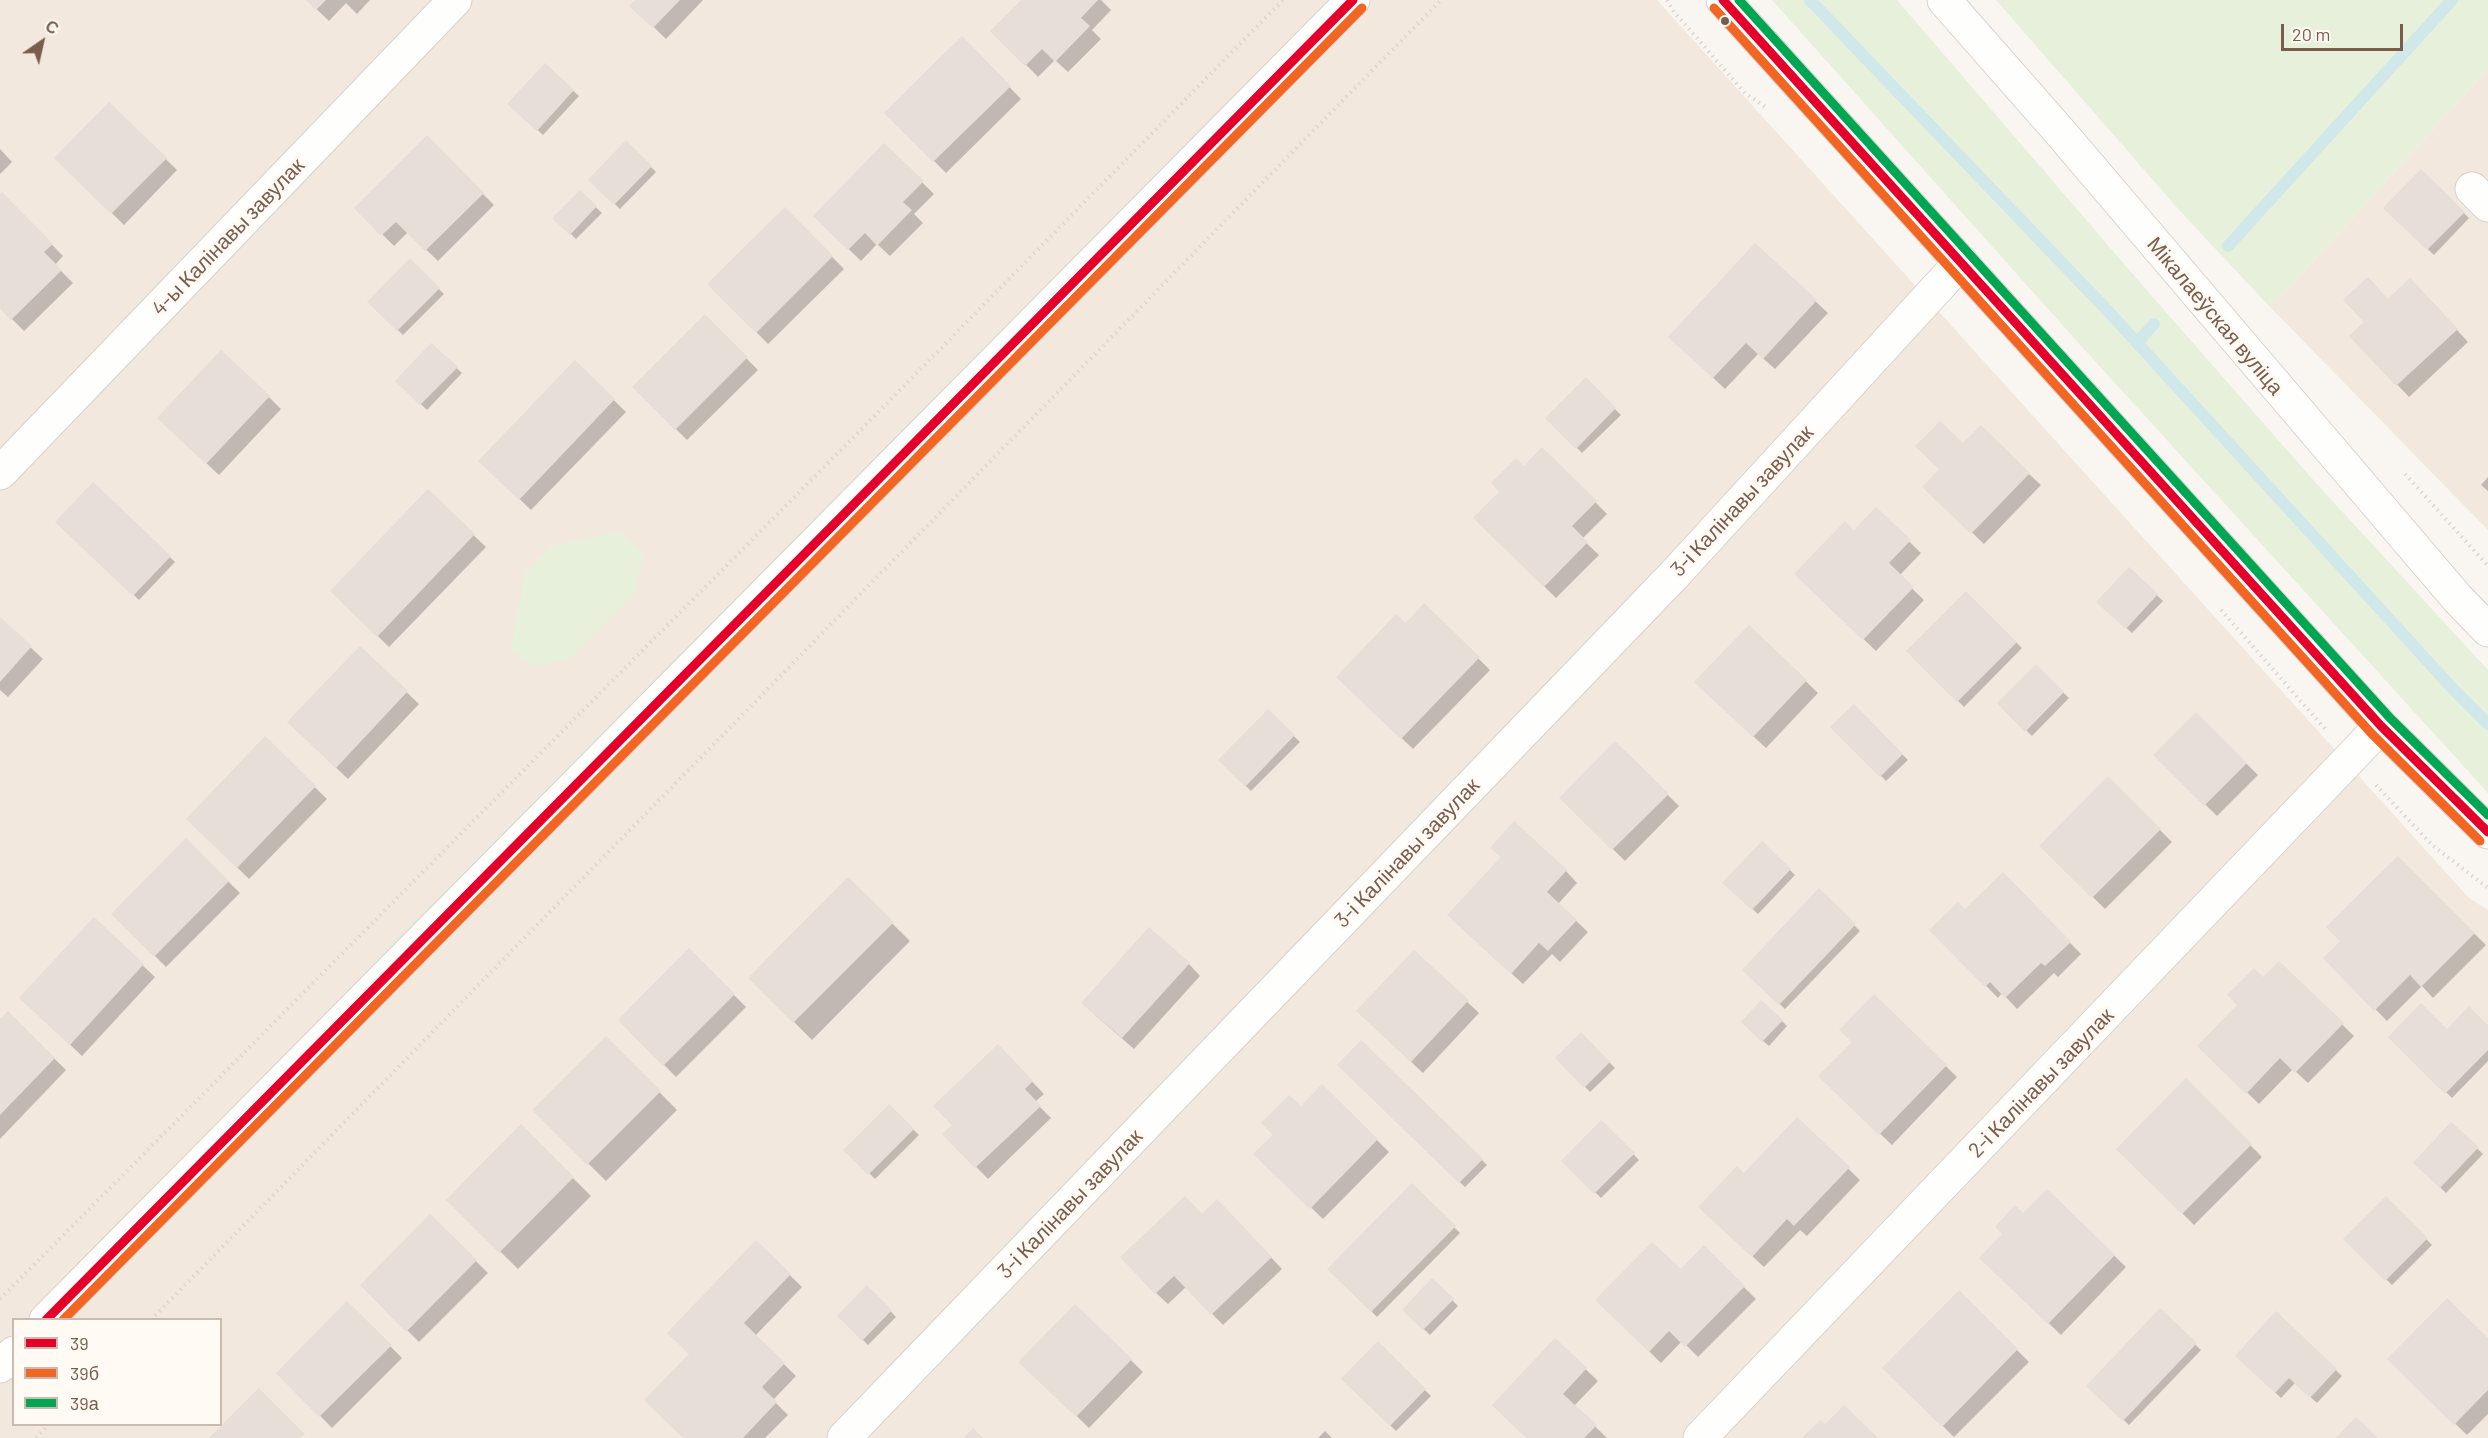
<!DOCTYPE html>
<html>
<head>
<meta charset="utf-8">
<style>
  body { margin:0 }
  #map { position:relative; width:2488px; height:1438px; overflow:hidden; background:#f9f5f0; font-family:Barlow,sans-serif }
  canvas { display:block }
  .legend { position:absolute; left:12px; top:1318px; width:210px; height:108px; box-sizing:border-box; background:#fffaf3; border:2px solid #cabbb1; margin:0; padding:8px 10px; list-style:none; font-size:18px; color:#7a5c4d }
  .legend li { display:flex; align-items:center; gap:12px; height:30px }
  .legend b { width:30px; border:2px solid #cabbb1 }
  .north { position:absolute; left:12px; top:12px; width:60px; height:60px; -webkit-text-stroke:4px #fffaf3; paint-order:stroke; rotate:34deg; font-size:16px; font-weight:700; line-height:24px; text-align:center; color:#7a5c4d }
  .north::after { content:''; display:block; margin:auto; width:21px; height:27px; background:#7a5c4d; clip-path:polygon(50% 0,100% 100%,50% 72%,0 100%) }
  .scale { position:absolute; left:2281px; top:24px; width:122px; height:27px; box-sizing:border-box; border:3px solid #7a5c4d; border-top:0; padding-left:8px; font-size:18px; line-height:21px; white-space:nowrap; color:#7a5c4d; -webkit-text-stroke:4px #fffaf3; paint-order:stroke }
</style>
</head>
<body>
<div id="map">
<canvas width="2488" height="1438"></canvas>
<ul class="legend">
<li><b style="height:8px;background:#e4002b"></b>39</li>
<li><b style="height:8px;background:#f26522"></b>39б</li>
<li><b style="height:8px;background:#00a651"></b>39а</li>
</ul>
<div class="north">С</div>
<div class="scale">20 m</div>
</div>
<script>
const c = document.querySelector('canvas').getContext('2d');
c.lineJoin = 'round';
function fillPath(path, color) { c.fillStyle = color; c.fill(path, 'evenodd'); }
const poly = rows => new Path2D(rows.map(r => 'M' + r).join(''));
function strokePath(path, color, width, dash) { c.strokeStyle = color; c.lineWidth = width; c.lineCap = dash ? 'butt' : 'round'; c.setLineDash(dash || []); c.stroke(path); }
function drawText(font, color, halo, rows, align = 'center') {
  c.font = font + ' Barlow,sans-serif'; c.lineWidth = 6; c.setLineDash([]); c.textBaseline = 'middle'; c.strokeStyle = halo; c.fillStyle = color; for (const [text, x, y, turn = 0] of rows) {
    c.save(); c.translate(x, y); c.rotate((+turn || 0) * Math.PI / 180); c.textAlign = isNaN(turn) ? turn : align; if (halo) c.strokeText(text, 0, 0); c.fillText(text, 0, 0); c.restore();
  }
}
fillPath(poly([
  [0,0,1657,0,2469,898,2488,910,2488,1438,0,1438],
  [14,1320,220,1320,220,1424,14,1424],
  [2488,69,2488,530,2271,308]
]), '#f2e8de');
fillPath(poly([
  [1772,0,1897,0,2143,286,2315,482,2488,670,2488,793,2074,338],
  [1996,0,2488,0,2488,69,2271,308,2180,211],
  [620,531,644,553,634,594,570,659,532,667,511,647,525,572,552,546]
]), '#e7f0db');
fillPath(poly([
  [307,0,370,0,357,14,346,3,329,21],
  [637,0,703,0,666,39,632,6],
  [1023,0,1101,0,1111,10,1092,30,1101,39,1068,72,1055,60,1038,77,993,31],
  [962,38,1021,99,946,173,886,113],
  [545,65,579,96,543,135,509,104],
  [109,104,177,170,124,225,56,158],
  [427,138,494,205,438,261,408,232,394,246,356,208],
  [626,143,656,172,620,209,590,180],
  [884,145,934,194,914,214,923,223,890,256,877,244,861,261,815,216],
  [0,149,12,162,0,174],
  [2421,171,2469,218,2434,255,2385,208],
  [580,192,602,213,576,239,555,218],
  [2,194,63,256,55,265,73,283,24,331,0,307,0,197],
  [785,209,844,269,768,344,709,284],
  [1755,245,1828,313,1775,369,1758,354,1725,389,1682,348],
  [410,260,444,294,403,335,369,302],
  [2422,292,2468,342,2409,397,2351,336,2389,300],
  [705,317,758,370,687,440,634,387],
  [431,345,462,373,427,410,397,381],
  [575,362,626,412,531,510,480,461],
  [1586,380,1621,415,1582,453,1547,418],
  [269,397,281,409,219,475,170,429],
  [1964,445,2029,474,2041,485,1984,544,1936,498],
  [1542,449,1607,514,1582,539,1599,555,1556,598,1475,518],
  [2488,477,2488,491,2481,485],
  [93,484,175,562,139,600,57,522],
  [428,492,486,547,389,647,332,591],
  [1876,509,1921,553,1899,576,1924,600,1876,651,1796,574,1854,532],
  [2129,569,2163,601,2132,633,2098,602],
  [1966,593,2022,648,1964,707,1908,651],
  [1424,605,1490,670,1413,749,1338,677,1406,625],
  [0,619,43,659,8,697,0,690],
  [1749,627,1818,693,1766,748,1708,694],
  [360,648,419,704,348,779,301,734],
  [2036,666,2069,698,2032,736,1999,703],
  [1854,706,1908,760,1886,781,1833,727],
  [1268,711,1300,742,1251,791,1220,760],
  [2196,714,2258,775,2217,816,2155,755],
  [265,739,327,799,249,879,188,819],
  [1615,743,1679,806,1625,861,1561,798],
  [2108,778,2172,842,2105,909,2041,846],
  [186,840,240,893,166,967,113,914],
  [1762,843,1795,875,1758,914,1724,883],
  [2398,858,2486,945,2433,998,2422,986,2387,1021,2325,958,2342,941],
  [1566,871,1577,883,1558,904,1588,932,1560,962,1552,954,1523,984,1461,927],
  [2003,874,2081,954,2058,977,2054,973,2017,1009,2002,993,1998,998,1931,930,1965,911],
  [848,880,910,941,812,1040,750,978],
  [1819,891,1860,931,1785,1009,1744,970],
  [94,920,155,977,82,1056,33,1010],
  [689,950,746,1007,676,1077,620,1020],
  [1414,952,1479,1013,1423,1073,1370,1023],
  [2279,963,2354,1036,2308,1083,2293,1069,2259,1104,2199,1046],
  [1189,964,1200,976,1134,1049,1095,1015],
  [1874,996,1957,1077,1892,1145,1832,1088],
  [8,1013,66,1070,0,1139,0,1021],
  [1782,1021,1787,1026,1769,1046,1748,1028],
  [2488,1027,2488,1061,2452,1098,2390,1037],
  [1581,1034,1615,1068,1590,1092,1557,1058],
  [606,1038,677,1110,606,1181,534,1110],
  [1361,1042,1487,1165,1465,1187,1339,1065],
  [998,1046,1044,1094,1035,1102,1051,1118,988,1179,944,1134,954,1125],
  [2186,1080,2262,1157,2194,1225,2118,1149],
  [1322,1086,1389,1152,1323,1219,1256,1154],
  [889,1106,919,1135,875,1179,846,1150],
  [1797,1119,1860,1180,1807,1236,1800,1230,1764,1267,1712,1219,1744,1175],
  [1601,1122,1639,1160,1601,1198,1563,1161],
  [2451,1124,2483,1154,2446,1193,2415,1163],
  [521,1126,591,1196,518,1269,448,1200],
  [1412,1185,1460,1233,1377,1317,1329,1269],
  [2047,1191,2126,1267,2061,1335,1981,1258],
  [2386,1198,2432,1245,2392,1285,2345,1239],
  [1229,1213,1282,1269,1223,1325,1186,1287,1168,1304,1156,1293,1202,1216],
  [430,1216,488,1273,419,1342,362,1285],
  [756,1242,802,1287,755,1336,796,1376,773,1400,788,1415,765,1438,684,1438,691,1354],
  [1704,1248,1756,1299,1698,1357,1682,1341,1661,1363,1597,1300,1681,1272],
  [1433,1281,1458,1306,1430,1335,1404,1310],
  [867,1287,896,1317,868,1345,839,1316],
  [1959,1292,2029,1362,1954,1437,1884,1368],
  [347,1303,402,1358,332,1428,278,1373],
  [1075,1306,1143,1372,1089,1428,1021,1362],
  [2160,1311,2201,1350,2129,1425,2088,1386],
  [2276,1313,2342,1376,2317,1403,2295,1383,2281,1398,2237,1356],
  [1555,1340,1598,1381,1574,1406,1607,1438,1528,1438],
  [2488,1340,2488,1414,2467,1435,2389,1359],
  [1378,1344,1431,1396,1396,1431,1343,1379],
  [1325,1431,1332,1438,1318,1438]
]), '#0003');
strokePath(poly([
  [1810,0,2108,311,2453,689,2488,724],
  [2228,246,2452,0],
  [2137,343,2154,324]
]), '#d0e8ea', 12);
fillPath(poly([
  [306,0,326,0,316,10],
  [635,0,680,0,653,28,629,6],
  [1021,0,1098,0,1081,18,1090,26,1055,62,1042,49,1025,66,990,31],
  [962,36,1011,86,933,162,884,113],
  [545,63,574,90,537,131,507,104],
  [109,102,167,158,111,214,54,158],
  [427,135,484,193,425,251,396,222,381,236,354,208],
  [626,140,652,166,614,205,588,180],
  [884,143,924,181,903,202,912,210,877,246,865,233,848,250,813,216],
  [2421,169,2465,212,2427,250,2383,208],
  [580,190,597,206,570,235,552,218],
  [2,192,53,244,44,252,62,270,11,320,0,309,0,195],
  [785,207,833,256,756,333,707,284],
  [1755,243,1817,300,1763,359,1746,343,1713,378,1668,337],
  [410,258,440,288,397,331,367,302],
  [2368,277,2388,299,2410,278,2458,329,2396,386,2349,336,2364,322,2343,300],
  [705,314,748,357,675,430,632,387],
  [431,343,458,367,420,405,395,381],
  [221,350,270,396,206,464,157,418],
  [575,360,615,399,519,500,478,461],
  [1586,377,1616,408,1576,449,1545,418],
  [1940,421,1963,443,1981,425,2030,473,1971,534,1922,487,1939,469,1915,446],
  [1542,447,1597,501,1572,526,1588,542,1544,587,1473,518,1499,492,1491,483,1516,458,1524,466],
  [93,482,171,556,133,596,55,522],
  [428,489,475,534,377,637,330,591],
  [1876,507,1911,540,1889,563,1914,587,1863,640,1794,574,1845,521,1854,530],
  [2129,567,2158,594,2126,629,2096,602],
  [1966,591,2017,642,1957,702,1906,651],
  [1424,603,1480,657,1401,739,1336,677,1396,614,1406,623],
  [0,617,32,646,0,682],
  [1749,625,1807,680,1753,737,1694,682],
  [360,646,408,691,336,768,287,722],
  [2036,664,2064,692,2025,732,1997,703],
  [1854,704,1903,754,1880,777,1830,727],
  [1268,709,1295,735,1245,787,1218,760],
  [2196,712,2247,763,2204,806,2153,755],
  [265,736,316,786,237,868,186,819],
  [1615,741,1669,794,1612,850,1559,798],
  [2108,776,2161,829,2092,898,2039,846],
  [1514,821,1567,870,1547,892,1577,920,1548,951,1539,943,1511,974,1447,915,1501,857,1490,848],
  [186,838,229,881,154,957,111,914],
  [1762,841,1791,869,1752,910,1722,883],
  [2398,856,2475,933,2421,987,2410,975,2374,1011,2323,958,2340,941,2326,927],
  [2003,872,2071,942,2045,966,2041,963,2005,998,1990,982,1985,987,1929,930,1958,902,1965,909],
  [848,877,894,922,793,1023,748,978],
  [1819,888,1856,924,1779,1005,1742,970],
  [94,917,144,964,70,1045,19,998],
  [1149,927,1190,963,1122,1038,1081,1003],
  [689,948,735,994,663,1066,618,1020],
  [1414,950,1469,1000,1411,1062,1356,1011],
  [2279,961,2344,1023,2295,1073,2280,1058,2246,1094,2197,1046,2237,1005,2227,995,2254,968,2263,977],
  [1874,994,1947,1065,1879,1135,1818,1076,1852,1042,1839,1030],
  [1761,1000,1783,1020,1762,1042,1741,1022],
  [2421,1003,2447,1029,2469,1006,2488,1025,2488,1050,2445,1094,2388,1037],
  [8,1011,55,1058,0,1115,0,1019],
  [1581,1032,1610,1062,1584,1088,1555,1058],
  [606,1036,661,1091,587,1165,532,1110],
  [1361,1040,1483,1159,1459,1183,1337,1065],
  [998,1044,1033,1081,1025,1089,1041,1106,975,1168,942,1134,952,1125,933,1106],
  [2186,1078,2252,1144,2182,1214,2116,1149],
  [1322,1084,1378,1139,1310,1209,1253,1154,1273,1135,1261,1123,1289,1095,1301,1106],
  [889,1104,914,1129,868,1175,843,1150],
  [1797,1117,1850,1167,1794,1226,1787,1219,1752,1257,1698,1207,1737,1166,1744,1173],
  [1601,1120,1635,1153,1594,1194,1561,1161],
  [2451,1122,2479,1147,2440,1188,2413,1163],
  [521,1124,574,1177,499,1253,446,1200],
  [1412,1183,1456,1226,1371,1312,1327,1269],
  [2047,1189,2115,1255,2048,1324,1979,1258,2002,1234,1995,1227,2015,1205,2023,1213],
  [1185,1196,1202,1214,1217,1199,1272,1257,1211,1315,1174,1276,1155,1294,1120,1257],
  [2386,1196,2428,1238,2385,1281,2343,1239],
  [430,1214,477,1260,406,1332,360,1285],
  [756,1240,791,1274,744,1323,785,1363,762,1387,777,1402,743,1438,683,1438,644,1400,689,1354,667,1333],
  [1652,1242,1681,1269,1704,1245,1745,1286,1685,1347,1669,1331,1649,1352,1595,1300],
  [1432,1278,1454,1299,1423,1330,1402,1310],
  [867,1285,892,1310,862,1341,837,1316],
  [1959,1290,2018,1349,1942,1427,1882,1368],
  [2447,1298,2488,1338,2488,1390,2454,1425,2387,1359],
  [347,1301,392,1345,319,1417,276,1373],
  [1075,1304,1132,1359,1076,1417,1018,1362],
  [2160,1308,2197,1343,2123,1421,2086,1386],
  [2276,1311,2337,1369,2310,1398,2289,1378,2275,1393,2235,1356],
  [1555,1338,1587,1368,1563,1394,1597,1425,1584,1438,1526,1438,1492,1405],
  [1378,1341,1426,1389,1390,1426,1341,1379],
  [259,1388,305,1434,301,1438,209,1438],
  [1844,1405,1878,1438,1802,1438,1820,1420,1825,1424],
  [2356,1417,2378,1438,2336,1438],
  [973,1428,983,1438,964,1438]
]), '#e6ded7');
const minor = poly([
  [1723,0,2381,726,2488,832],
  [1944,0,2060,132,2458,599,2488,630],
  [2472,189,2488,205],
  [0,473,455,0],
  [46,1320,1353,0],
  [0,1366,14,1353],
  [844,1438,1674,575,1961,262],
  [1700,1438,2381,726]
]);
strokePath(minor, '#d7d1cb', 35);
strokePath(poly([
  [1667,0,1674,12,1745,93,1768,109],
  [2405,474,2488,566],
  [2221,610,2327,731],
  [2376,785,2432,845,2488,888],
  [0,1299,842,449,1283,0],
  [151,1320,1441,0],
  [36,1438,49,1424]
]), '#dcd5d0', 4, [1.5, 4.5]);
strokePath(minor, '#fefefd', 33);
strokePath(poly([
  [1723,0,2381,726,2488,832],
  [46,1320,1353,0]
]), '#e4002b', 9);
strokePath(poly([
  [1714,8,2372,734,2480,841],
  [63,1320,1362,8]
]), '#f26522', 9);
strokePath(poly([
  [1739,0,2390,718,2488,815]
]), '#00a651', 9);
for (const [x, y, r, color] of [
  [1725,21,5,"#7a5c4d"]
]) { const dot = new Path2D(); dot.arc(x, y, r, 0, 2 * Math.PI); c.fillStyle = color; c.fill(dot); strokePath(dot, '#fffaf3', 2); }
drawText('21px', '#7a5c4d', '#fffaf3', [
  ["4-ы Калінавы завулак",228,237,-46],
  ["Мікалаеўская вуліца",2215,316,50],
  ["3-і Калінавы завулак",1742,501,-47],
  ["3-і Калінавы завулак",1407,853,-46],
  ["2-і Калінавы завулак",2041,1083,-46],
  ["3-і Калінавы завулак",1070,1204,-46]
]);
</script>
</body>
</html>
